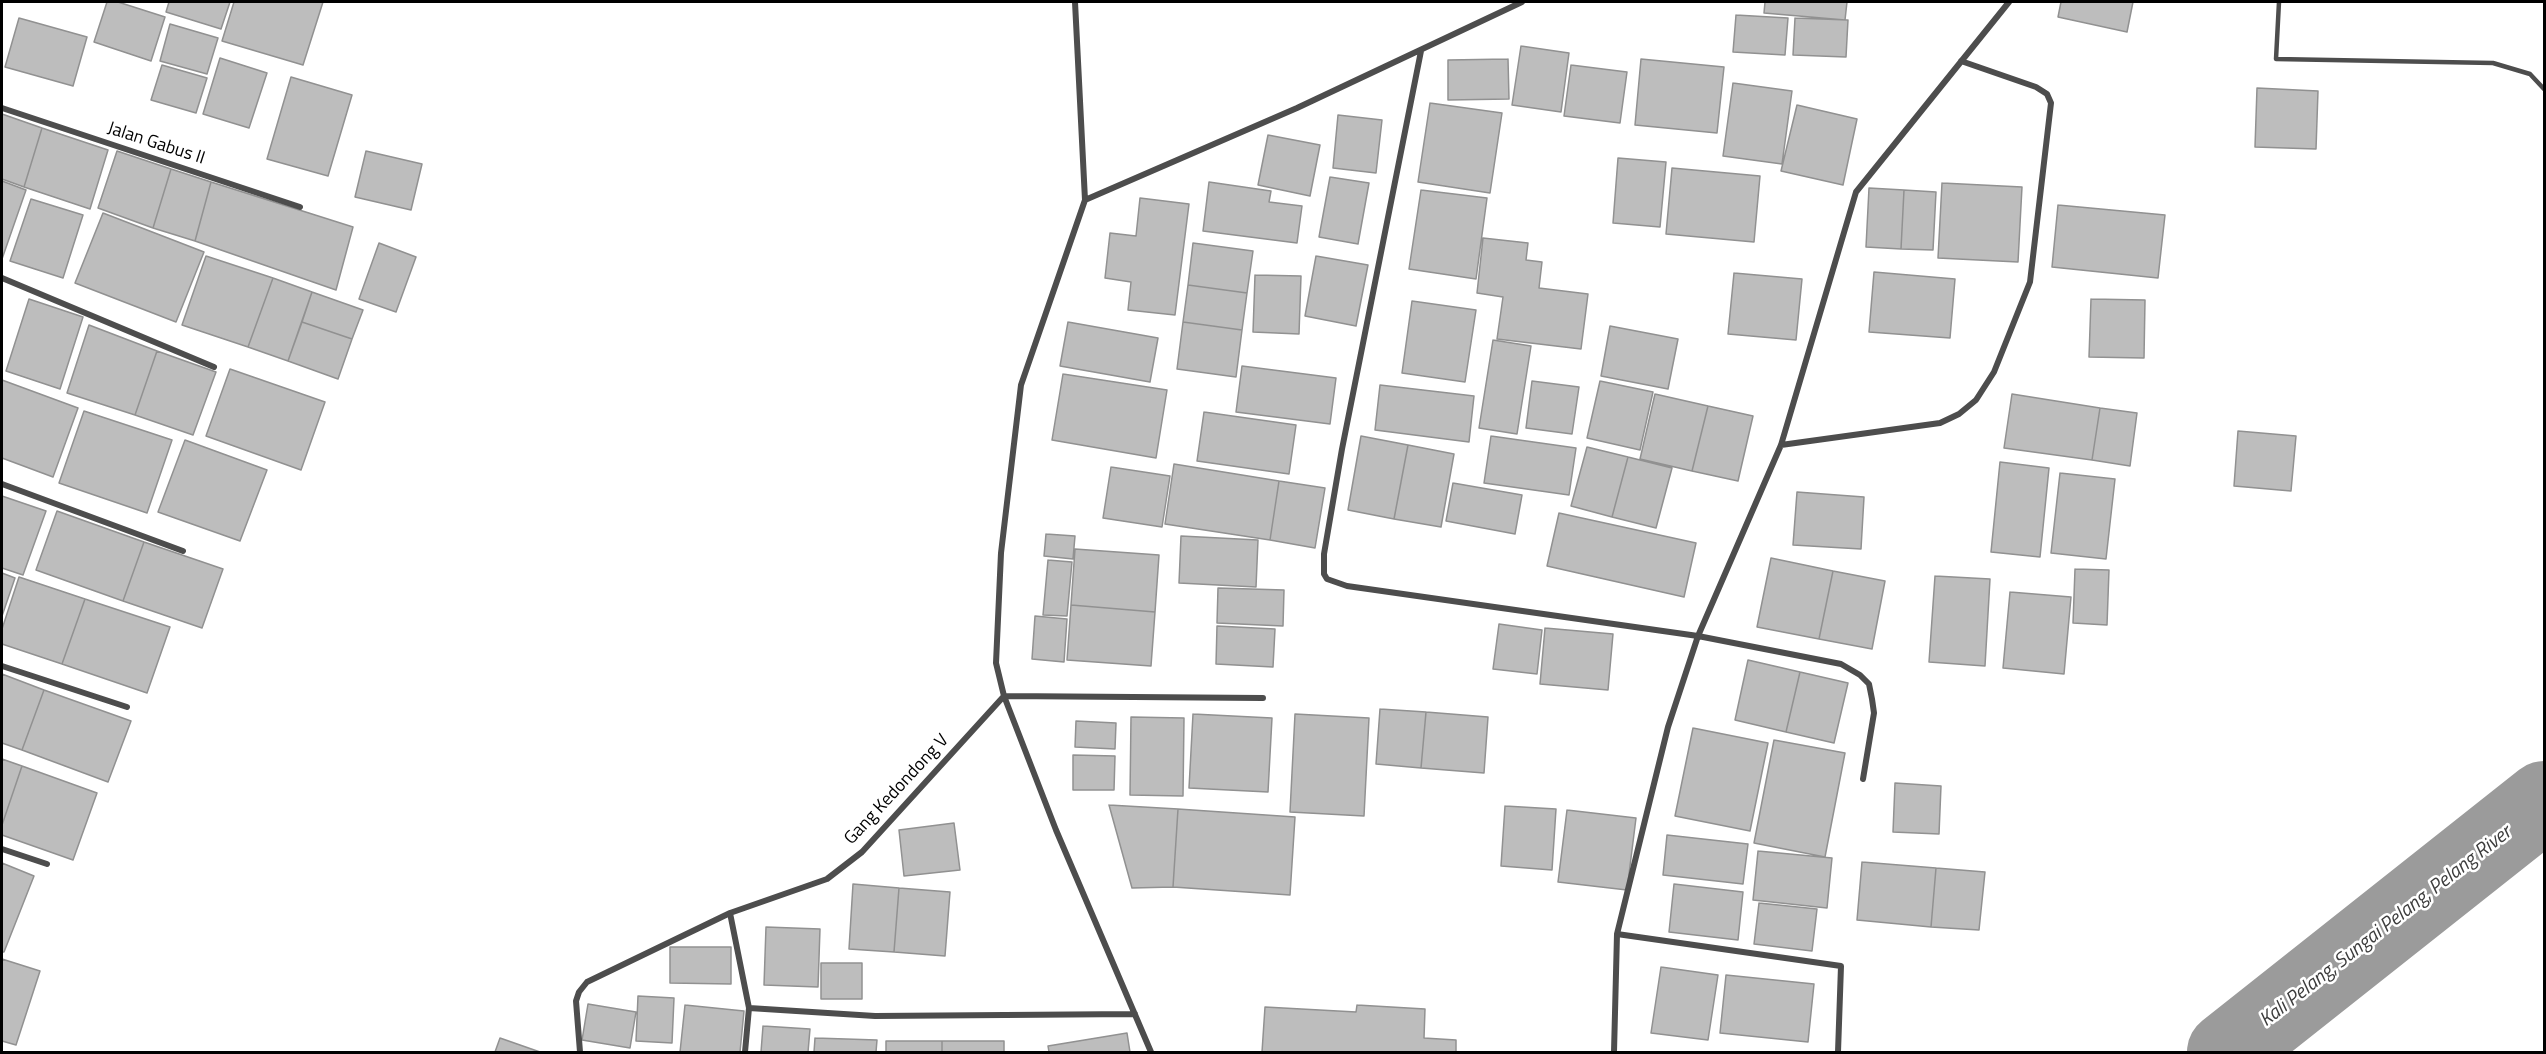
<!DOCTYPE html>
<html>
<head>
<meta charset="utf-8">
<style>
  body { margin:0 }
  #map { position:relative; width:2546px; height:1054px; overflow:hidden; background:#fff; font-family:"Titillium Web",sans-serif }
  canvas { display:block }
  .frame { position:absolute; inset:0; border:3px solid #000; pointer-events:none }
</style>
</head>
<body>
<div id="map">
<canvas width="2546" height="1054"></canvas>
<div class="frame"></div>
</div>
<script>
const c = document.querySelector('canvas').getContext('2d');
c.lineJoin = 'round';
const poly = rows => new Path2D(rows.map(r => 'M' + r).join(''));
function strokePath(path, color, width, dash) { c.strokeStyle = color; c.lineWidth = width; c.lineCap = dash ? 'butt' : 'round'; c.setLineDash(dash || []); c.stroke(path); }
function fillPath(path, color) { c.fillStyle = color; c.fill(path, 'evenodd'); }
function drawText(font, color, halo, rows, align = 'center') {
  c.font = font + ' "Titillium Web",sans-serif'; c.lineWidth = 5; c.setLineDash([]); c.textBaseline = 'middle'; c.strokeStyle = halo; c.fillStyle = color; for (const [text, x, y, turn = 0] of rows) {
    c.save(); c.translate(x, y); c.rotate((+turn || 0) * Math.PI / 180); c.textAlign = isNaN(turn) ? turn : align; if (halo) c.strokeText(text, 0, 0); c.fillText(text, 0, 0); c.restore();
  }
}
strokePath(poly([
  [2227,1052,2544,801]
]), '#9b9b9b', 80);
const building = poly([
  [107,2,118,2,165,17,151,61,94,42,107,2],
  [169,2,230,2,221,29,166,12,169,2],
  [234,2,323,2,303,65,222,41,234,2],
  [1765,2,1847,2,1845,20,1764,13,1765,2],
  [2061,2,2133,2,2127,32,2058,17,2061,2],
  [1736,15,1788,18,1785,55,1733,52,1736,15],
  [19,18,87,37,73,86,5,67,19,18],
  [1795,18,1848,20,1846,57,1793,55,1795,18],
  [170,24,218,38,207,74,160,61,170,24],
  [1521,46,1569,53,1561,112,1512,105,1521,46],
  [220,58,267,73,249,128,203,114,220,58],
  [1508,59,1509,99,1448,100,1448,60,1508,59],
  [1641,59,1724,67,1717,133,1635,125,1641,59],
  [162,65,207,78,196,113,151,100,162,65],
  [1571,65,1627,72,1620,123,1564,116,1571,65],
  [291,77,352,95,328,176,267,159,291,77],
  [1733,83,1792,91,1782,164,1723,156,1733,83],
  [2257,88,2318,91,2316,149,2255,147,2257,88],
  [1430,103,1502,113,1490,193,1418,182,1430,103],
  [1797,105,1857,119,1843,185,1781,171,1797,105],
  [2,114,42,128,24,187,2,179,2,114],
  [1338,115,1382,120,1376,173,1333,168,1338,115],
  [42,128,108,150,90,209,24,187,42,128],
  [1268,135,1320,145,1310,196,1258,185,1268,135],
  [117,151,171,169,153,228,98,208,117,151],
  [366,151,422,164,411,210,355,197,366,151],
  [1618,158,1666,162,1660,227,1613,223,1618,158],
  [1672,168,1760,176,1754,242,1666,234,1672,168],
  [171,169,211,182,195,241,153,228,171,169],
  [1330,177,1369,183,1358,244,1319,237,1330,177],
  [2,181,26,190,2,259,2,181],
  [211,182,353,227,336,290,195,241,211,182],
  [1209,182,1271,191,1269,202,1302,206,1297,243,1203,231,1209,182],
  [1942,183,2022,187,2018,262,1938,258,1942,183],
  [1869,188,1904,190,1901,249,1866,247,1869,188],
  [1421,190,1487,198,1476,279,1409,269,1421,190],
  [1904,190,1936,192,1933,250,1901,249,1904,190],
  [1140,198,1189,204,1175,315,1128,310,1131,282,1105,278,1110,233,1136,236,1140,198],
  [31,199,83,215,63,278,10,261,31,199],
  [2058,205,2165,215,2158,278,2052,267,2058,205],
  [103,213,204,252,176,322,75,283,103,213],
  [1483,238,1528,243,1526,260,1542,262,1539,288,1588,294,1581,349,1497,339,1503,297,1477,293,1483,238],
  [379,243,416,257,396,312,359,299,379,243],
  [1193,243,1253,251,1247,293,1188,285,1193,243],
  [206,256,273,278,248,347,182,325,206,256],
  [1316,256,1368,265,1356,326,1305,316,1316,256],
  [1874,272,1955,279,1950,338,1869,332,1874,272],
  [1734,273,1802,279,1796,340,1728,334,1734,273],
  [1255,275,1301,276,1299,334,1253,332,1255,275],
  [273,278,312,292,288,361,248,347,273,278],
  [1188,285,1247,293,1242,330,1183,322,1188,285],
  [312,292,363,310,352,339,302,322,312,292],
  [29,299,83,317,60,389,6,371,29,299],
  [2091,299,2145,300,2144,358,2089,357,2091,299],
  [1412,301,1476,310,1465,382,1402,373,1412,301],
  [302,322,352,339,338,379,288,361,302,322],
  [1068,322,1158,338,1150,382,1060,366,1068,322],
  [1183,322,1242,330,1236,377,1177,369,1183,322],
  [89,325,157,351,135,415,67,393,89,325],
  [1610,326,1678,339,1668,389,1601,376,1610,326],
  [1493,340,1531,346,1517,434,1479,428,1493,340],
  [157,351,216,372,193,435,135,415,157,351],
  [1242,366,1336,378,1330,424,1236,412,1242,366],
  [230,369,325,402,301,470,206,436,230,369],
  [1063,374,1167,390,1156,458,1052,440,1063,374],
  [2,380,78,408,53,477,2,458,2,380],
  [1532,381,1579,387,1572,434,1526,428,1532,381],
  [1600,381,1653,392,1640,450,1587,438,1600,381],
  [1380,385,1474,396,1469,442,1375,430,1380,385],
  [1655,394,1708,406,1692,471,1640,459,1655,394],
  [2012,394,2100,408,2092,460,2004,448,2012,394],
  [1708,406,1753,416,1738,481,1692,471,1708,406],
  [2100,408,2137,413,2130,466,2092,460,2100,408],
  [84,411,172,440,147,513,59,483,84,411],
  [1204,412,1296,425,1289,474,1197,461,1204,412],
  [2238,431,2296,436,2291,491,2234,486,2238,431],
  [1361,436,1408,445,1394,519,1348,510,1361,436],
  [1491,436,1576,448,1569,495,1484,483,1491,436],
  [185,440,267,470,240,541,158,512,185,440],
  [1408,445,1454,454,1441,527,1394,519,1408,445],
  [1587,447,1628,457,1612,517,1571,506,1587,447],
  [1628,457,1672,468,1656,528,1612,517,1628,457],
  [2000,462,2049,468,2040,557,1991,552,2000,462],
  [1174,464,1279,481,1270,540,1165,524,1174,464],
  [1111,467,1170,476,1162,527,1103,518,1111,467],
  [2060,473,2115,479,2106,559,2051,553,2060,473],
  [1279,481,1325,488,1315,548,1270,540,1279,481],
  [1453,483,1522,495,1515,534,1446,521,1453,483],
  [1797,492,1864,497,1861,549,1793,545,1797,492],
  [2,496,46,511,23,575,2,568,2,496],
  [57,511,144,542,123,601,36,570,57,511],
  [1559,513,1696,543,1684,597,1547,566,1559,513],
  [1046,534,1075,536,1073,559,1044,556,1046,534],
  [1181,536,1258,540,1256,587,1179,583,1181,536],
  [144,542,223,569,202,628,123,601,144,542],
  [1075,549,1159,555,1155,612,1071,605,1075,549],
  [1771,558,1833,571,1819,639,1757,627,1771,558],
  [1048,560,1072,562,1067,616,1043,615,1048,560],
  [2075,569,2109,570,2107,625,2073,623,2075,569],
  [1833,571,1885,581,1872,649,1819,639,1833,571],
  [2,573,15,578,2,616,2,573],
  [1935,576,1990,579,1985,666,1929,662,1935,576],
  [19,577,85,599,62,664,2,644,2,629,19,577],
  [1218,588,1284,590,1283,626,1217,623,1218,588],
  [2010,592,2071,597,2064,674,2003,668,2010,592],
  [85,599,170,627,147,693,62,664,85,599],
  [1071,605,1155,612,1151,666,1067,660,1071,605],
  [1035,616,1067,619,1064,662,1032,659,1035,616],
  [1499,624,1542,630,1537,674,1493,669,1499,624],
  [1217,626,1275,629,1273,667,1216,664,1217,626],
  [1545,628,1613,634,1608,690,1540,684,1545,628],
  [1748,660,1800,672,1786,732,1735,720,1748,660],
  [1800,672,1848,683,1834,743,1786,732,1800,672],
  [2,674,44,690,22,750,2,743,2,674],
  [44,690,131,721,108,782,22,750,44,690],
  [1380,709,1426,712,1421,768,1376,764,1380,709],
  [1426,712,1488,717,1484,773,1421,768,1426,712],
  [1193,714,1272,718,1268,792,1189,788,1193,714],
  [1295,714,1369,718,1364,816,1290,812,1295,714],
  [1131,717,1184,718,1183,796,1130,795,1131,717],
  [1076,721,1116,723,1115,749,1075,747,1076,721],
  [1693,728,1768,743,1750,831,1675,816,1693,728],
  [1774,740,1845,753,1825,857,1754,843,1774,740],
  [1073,755,1115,756,1114,790,1073,790,1073,755],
  [2,759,22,766,2,825,2,759],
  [22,766,97,793,73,860,2,835,2,825,22,766],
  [1895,783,1941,786,1939,834,1893,832,1895,783],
  [1109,805,1178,809,1173,887,1132,888,1109,805],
  [1505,806,1556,809,1552,870,1501,866,1505,806],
  [1178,809,1295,817,1290,895,1173,887,1178,809],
  [1567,810,1636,818,1627,890,1558,882,1567,810],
  [954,823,960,870,904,876,899,830,954,823],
  [1667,835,1748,844,1743,884,1663,875,1667,835],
  [1758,851,1832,858,1827,908,1753,900,1758,851],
  [1862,862,1936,868,1931,927,1857,920,1862,862],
  [2,863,34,876,4,952,2,952,2,863],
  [1936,868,1985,872,1979,930,1931,927,1936,868],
  [853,884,899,888,894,952,849,949,853,884],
  [1674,884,1743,892,1738,940,1669,932,1674,884],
  [899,888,950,892,945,956,894,952,899,888],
  [1759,903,1817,909,1812,951,1754,944,1759,903],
  [766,927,820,929,818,987,764,985,766,927],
  [670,947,731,947,731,984,670,983,670,947],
  [2,959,40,971,16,1045,2,1041,2,959],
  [821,963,862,963,862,999,821,999,821,963],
  [1661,967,1718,975,1708,1040,1651,1033,1661,967],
  [1726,975,1814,984,1808,1042,1720,1033,1726,975],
  [638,996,674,998,672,1043,636,1041,638,996],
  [588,1004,636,1012,630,1048,582,1040,588,1004],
  [685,1005,744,1011,740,1052,680,1052,685,1005],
  [1357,1005,1425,1009,1424,1038,1456,1040,1456,1052,1262,1052,1265,1007,1356,1012,1357,1005],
  [763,1026,810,1029,808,1052,761,1052,763,1026],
  [1127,1033,1130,1052,1049,1052,1048,1046,1127,1033],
  [500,1038,540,1052,495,1052,500,1038],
  [815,1038,877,1040,876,1052,814,1052,815,1038],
  [886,1041,942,1041,942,1052,886,1052,886,1041],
  [942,1041,1004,1041,1004,1052,942,1052,942,1041]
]);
fillPath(building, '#bdbdbd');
strokePath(building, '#919191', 1.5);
strokePath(poly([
  [2279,2,2276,59,2493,63,2530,74,2544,89]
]), '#4d4d4d', 4.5);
strokePath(poly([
  [1075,2,1085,200],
  [1421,51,1342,449,1324,554,1324,574,1327,579,1347,586,1698,636,1841,664,1860,675,1869,684,1872,699,1874,713,1863,779],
  [2,108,300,207],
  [2,278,214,367],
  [1781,445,1940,423,1959,414,1976,400,1994,372,2030,282,2051,103,2047,94,2036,87,1961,61],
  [2,484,183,551],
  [2,666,127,707],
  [2,849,47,864],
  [730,913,749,1008,745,1052],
  [1617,934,1841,966,1838,1052],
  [749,1008,875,1016,1135,1014],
  [580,1052,576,1001,579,992,587,982,730,913,827,879,862,852,1004,696,1263,698],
  [1151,1052,1056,830,1004,696,996,663,1001,553,1021,385,1085,200,1297,108,1522,2],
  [1614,1052,1617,934,1668,727,1698,636,1781,445,1856,192,2009,2]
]), '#4d4d4d', 6);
drawText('18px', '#000', '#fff', [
  ["Jalan Gabus II",156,144,18],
  ["Gang Kedondong V",897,790,-47]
]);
drawText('italic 20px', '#3c3c3c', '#fff', [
  ["Kali Pelang, Sungai Pelang, Pelang River",2386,927,-38]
]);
</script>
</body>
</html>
